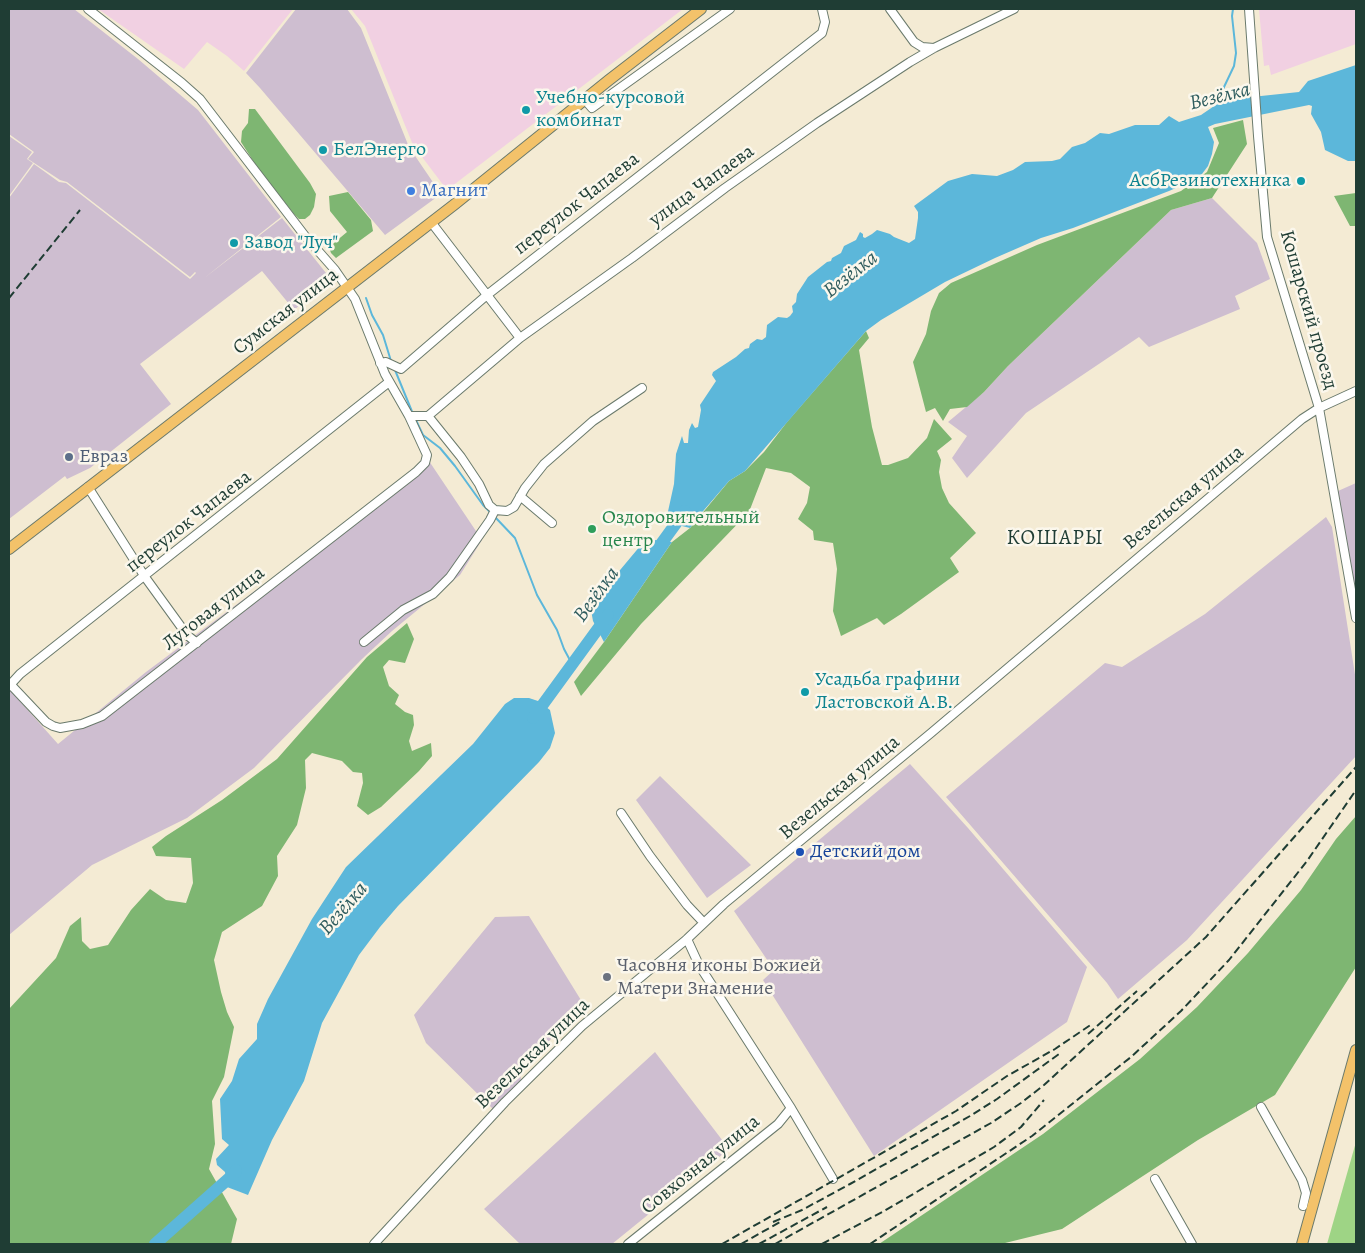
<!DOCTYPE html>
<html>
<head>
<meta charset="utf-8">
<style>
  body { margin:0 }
  #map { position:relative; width:1365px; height:1253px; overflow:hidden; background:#f4ebd4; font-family:Alegreya,serif }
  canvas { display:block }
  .frame { position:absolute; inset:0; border:10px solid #1f3d34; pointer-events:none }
</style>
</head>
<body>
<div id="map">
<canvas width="1365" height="1253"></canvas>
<div class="frame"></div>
</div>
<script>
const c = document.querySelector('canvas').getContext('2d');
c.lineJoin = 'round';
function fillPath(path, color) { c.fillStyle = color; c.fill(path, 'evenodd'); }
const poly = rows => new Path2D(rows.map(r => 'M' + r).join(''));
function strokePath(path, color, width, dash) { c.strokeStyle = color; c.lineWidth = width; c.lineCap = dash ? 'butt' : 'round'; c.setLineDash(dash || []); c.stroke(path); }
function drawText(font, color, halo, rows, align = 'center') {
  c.font = font + ' Alegreya,serif'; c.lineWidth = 5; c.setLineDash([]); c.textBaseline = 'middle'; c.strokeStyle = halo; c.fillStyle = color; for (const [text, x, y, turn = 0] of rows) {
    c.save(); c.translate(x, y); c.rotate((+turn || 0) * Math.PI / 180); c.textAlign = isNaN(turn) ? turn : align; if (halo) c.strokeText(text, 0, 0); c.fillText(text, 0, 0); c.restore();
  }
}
fillPath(poly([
  [98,9,293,9,244,71,227,56,207,42,184,69],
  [351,9,683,9,447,190,413,145,365,26],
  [1259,9,1356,9,1356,44,1271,75,1269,65,1264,66]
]), '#f1d0e2');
fillPath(poly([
  [9,9,74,9,138,59,198,110,281,217,203,279,282,218,326,273,327,279,325,284,294,310,262,271,140,364,171,404,90,468,67,479,65,476,9,519,9,198,34,164,59,182,66,183,190,279,196,273,195,272,190,277,67,182,60,180,28,159,34,152,9,134],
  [296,9,347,9,361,28,409,147,441,194,385,235,260,88,246,73],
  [9,136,32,152,27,159,33,163,9,196],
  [1212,198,1257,243,1270,279,1235,296,1240,309,1149,347,1139,337,1026,413,967,478,952,458,967,436,948,422,984,392,1008,366,1171,210],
  [429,461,482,540,460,575,392,631,362,659,254,768,187,818,92,865,9,935,9,689,58,744,146,672],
  [1356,483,1356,590,1355,590,1338,491],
  [1326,517,1332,527,1356,681,1356,756,1187,940,1118,999,1107,983,946,797,1105,663,1122,667,1205,614],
  [910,764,968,828,1087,967,1067,1022,874,1156,763,980,774,970,734,911],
  [660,776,751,865,707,898,636,800],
  [529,916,584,1005,520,1071,521,1081,493,1109,426,1043,414,1015,495,917],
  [655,1052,729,1149,612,1244,520,1244,484,1209]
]), '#cebed0');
fillPath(poly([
  [1356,1142,1356,1244,1327,1244]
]), '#9ed485');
fillPath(poly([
  [249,109,255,109,310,183,316,194,314,207,310,215,305,219,299,219,294,214,259,170,241,142,242,131,248,123],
  [1243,120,1247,144,1212,198,1171,210,1008,366,984,392,967,407,950,409,943,421,935,408,926,412,913,362,926,334,931,311,939,293,951,283,1037,245,1181,191,1207,172,1219,143,1213,128],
  [348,192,371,220,373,231,336,258,331,253,329,247,347,232,330,211,329,196],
  [1356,193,1356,226,1350,226,1334,196],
  [866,331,869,338,859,350,872,427,882,465,888,465,908,458,927,438,934,419,952,439,937,451,941,460,939,472,942,488,949,503,976,533,950,558,959,572,901,614,884,625,877,618,841,636,833,611,837,569,833,543,814,540,813,531,798,519,807,503,810,487,791,473,766,468,749,512,641,624,581,696,574,682,604,642,672,542,690,528,729,481,745,471,764,452,787,422],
  [407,623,414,639,405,663,389,660,383,667,389,686,399,695,395,704,405,712,413,715,414,725,409,741,412,751,431,743,432,756,419,771,381,807,368,815,357,806,363,783,362,773,353,772,342,761,312,753,305,760,306,788,297,825,277,856,278,876,262,906,222,932,214,960,221,992,227,1012,234,1027,224,1077,212,1101,215,1144,209,1169,237,1219,231,1244,9,1244,9,1009,56,958,70,926,81,917,82,941,90,949,108,945,131,910,150,889,166,900,186,903,193,883,191,858,156,856,152,847,166,836,222,800,277,759,367,657],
  [1356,816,1356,967,1275,1095,1198,1140,1062,1229,1001,1244,879,1244,1043,1134,1140,1059,1197,1007,1248,953,1301,890,1336,839]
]), '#7eb672');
fillPath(poly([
  [1356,65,1356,161,1348,161,1325,150,1321,132,1311,114,1312,106,1309,105,1215,124,1208,127,1214,142,1212,154,1208,166,1202,174,1190,182,1169,191,1073,228,1041,238,995,258,945,282,881,320,866,331,745,471,729,481,698,517,690,528,674,524,667,516,674,484,676,454,682,436,684,443,688,443,689,430,692,423,695,428,698,427,701,410,700,405,716,381,712,375,713,372,736,357,745,349,749,348,750,344,757,339,762,340,766,337,767,325,778,317,787,318,790,316,793,312,792,306,796,302,797,294,808,277,827,262,831,261,832,258,841,253,844,246,856,240,860,232,863,234,863,237,865,238,872,234,877,230,890,234,894,237,909,243,915,239,918,218,918,212,914,206,948,181,972,174,997,176,1013,170,1025,162,1052,161,1060,159,1072,147,1085,143,1100,133,1109,134,1135,125,1159,125,1169,116,1179,122,1201,115,1223,100,1299,92,1308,81],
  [646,539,672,542,604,642,593,621,591,610,595,600],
  [514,698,529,698,538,701,550,710,555,733,550,748,539,762,398,906,380,927,359,955,322,1023,304,1081,272,1140,248,1195,227,1187,225,1172,217,1165,216,1159,229,1145,222,1139,220,1099,232,1081,239,1059,257,1039,257,1024,268,999,312,919,346,867,473,744,505,704]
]), '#5cb7da');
strokePath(poly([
  [1223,100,1224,87,1234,66,1236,53,1232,16,1233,9],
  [366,298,372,315,383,335,391,361],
  [395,370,413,414],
  [415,418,423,435,440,448,455,466,483,505,491,513],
  [494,516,515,538,537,595,557,630,564,649,572,664]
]), '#5cb7da', 2);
strokePath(poly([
  [653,555,685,511],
  [533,718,608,615],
  [155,1244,235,1173,236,1170]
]), '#5cb7da', 12);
const minor = poly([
  [890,9,914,42,922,47,934,48],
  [1249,9,1258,136,1267,237,1319,408,1356,618],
  [585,100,592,108,730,9],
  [431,222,520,338],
  [380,363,386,362,401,369,487,295,822,33,825,22,822,9],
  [409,416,428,416],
  [428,416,520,338,632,258,725,188,817,123,910,62,934,48,1014,9],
  [428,416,461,457,479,484,489,505,495,510,507,511,514,507,525,488,544,464,593,421,642,388],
  [88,487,145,577,187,635,197,643],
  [520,496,552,523],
  [364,642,403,610,433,594,450,577,490,520,495,510],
  [11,685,46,722,53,726,60,728,82,724,102,716,416,472,425,463,427,455,409,416,385,374,355,299,335,270,305,236,200,99,182,83,88,9],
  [9,686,20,674,389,382],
  [621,813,650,856,687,905,704,923],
  [687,939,699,965,791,1108,833,1179],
  [1261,1107,1302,1180,1306,1193,1303,1206],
  [1155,1179,1192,1244],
  [374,1244,505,1102,582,1026,687,939,724,904,931,733,1302,419,1319,408,1356,391],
  [628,1244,778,1124,791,1108]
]);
const major = poly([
  [9,549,455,204,609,80,701,9],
  [1302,1244,1356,1050]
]);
strokePath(minor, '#6a7a6c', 10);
strokePath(major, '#6a7a6c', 12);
strokePath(minor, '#fff', 8);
strokePath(major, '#f3c26a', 10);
strokePath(poly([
  [9,298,80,210],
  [1088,1034,1137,991],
  [773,1222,802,1210,850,1184,970,1116,997,1099,1059,1054],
  [722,1244,956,1111,1007,1076,1055,1049,1092,1024],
  [741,1244,780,1222],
  [759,1244,827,1207],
  [775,1244,991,1123,1021,1103,1044,1085,1206,937,1356,767],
  [822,1244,884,1211,994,1147,1021,1127,1044,1100],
  [870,1244,1032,1136,1131,1057,1181,1011,1229,960,1307,861,1356,790]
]), '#1f3d34', 2, [8, 4]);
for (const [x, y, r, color] of [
  [526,110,5,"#0f9aa8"],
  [323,150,5,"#0f9aa8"],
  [1301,181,5,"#0f9aa8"],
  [411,191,5,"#3f7fe0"],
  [234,243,5,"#0f9aa8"],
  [69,457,5,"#5c6f8a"],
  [592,529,5,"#2e9e5b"],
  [805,692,5,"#0f9aa8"],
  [800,852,5,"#1a4fb4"],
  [607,977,5,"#6b7280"]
]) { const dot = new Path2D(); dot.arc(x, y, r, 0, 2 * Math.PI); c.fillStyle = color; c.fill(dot); strokePath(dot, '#fbf7ec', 2); }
drawText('20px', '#0d838f', '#fbf7ec', [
  ["Учебно-курсовой",536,98],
  ["комбинат",536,121],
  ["БелЭнерго",333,150],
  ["АсбРезинотехника",1291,181,"right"],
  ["Завод \"Луч\"",244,243],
  ["Усадьба графини",815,680],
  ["Ластовской А.В.",815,703]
], 'left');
drawText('20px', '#1f3d34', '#fbf7ec', [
  ["улица Чапаева",702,186,-36],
  ["переулок Чапаева",577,204,-38],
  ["Кошарский проезд",1308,310,74],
  ["Сумская улица",286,312,-38],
  ["Везельская улица",1184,498,-40],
  ["переулок Чапаева",189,522,-38],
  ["Луговая улица",214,609,-38],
  ["Везельская улица",840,788,-40],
  ["Везельская улица",533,1054,-44],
  ["Совхозная улица",701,1165,-39]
]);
drawText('20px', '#366cbe', '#fbf7ec', [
  ["Магнит",421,191]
], 'left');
drawText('20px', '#4e5e75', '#fbf7ec', [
  ["Евраз",79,457]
], 'left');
drawText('20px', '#27864d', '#fbf7ec', [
  ["Оздоровительный",602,518],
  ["центр",602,541]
], 'left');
drawText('20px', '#164399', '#fbf7ec', [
  ["Детский дом",810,852]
], 'left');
drawText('20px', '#5b616d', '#fbf7ec', [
  ["Часовня иконы Божией",617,966],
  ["Матери Знамение",617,989]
], 'left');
drawText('italic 21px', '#2e5c5e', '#fbf7ec', [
  ["Везёлка",1220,97,-14],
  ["Везёлка",851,275,-38],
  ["Везёлка",597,595,-54],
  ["Везёлка",344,909,-49]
]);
c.letterSpacing = '1px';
drawText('21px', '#1f3d34', '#fbf7ec', [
  ["КОШАРЫ",1055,539]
]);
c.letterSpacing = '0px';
</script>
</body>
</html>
